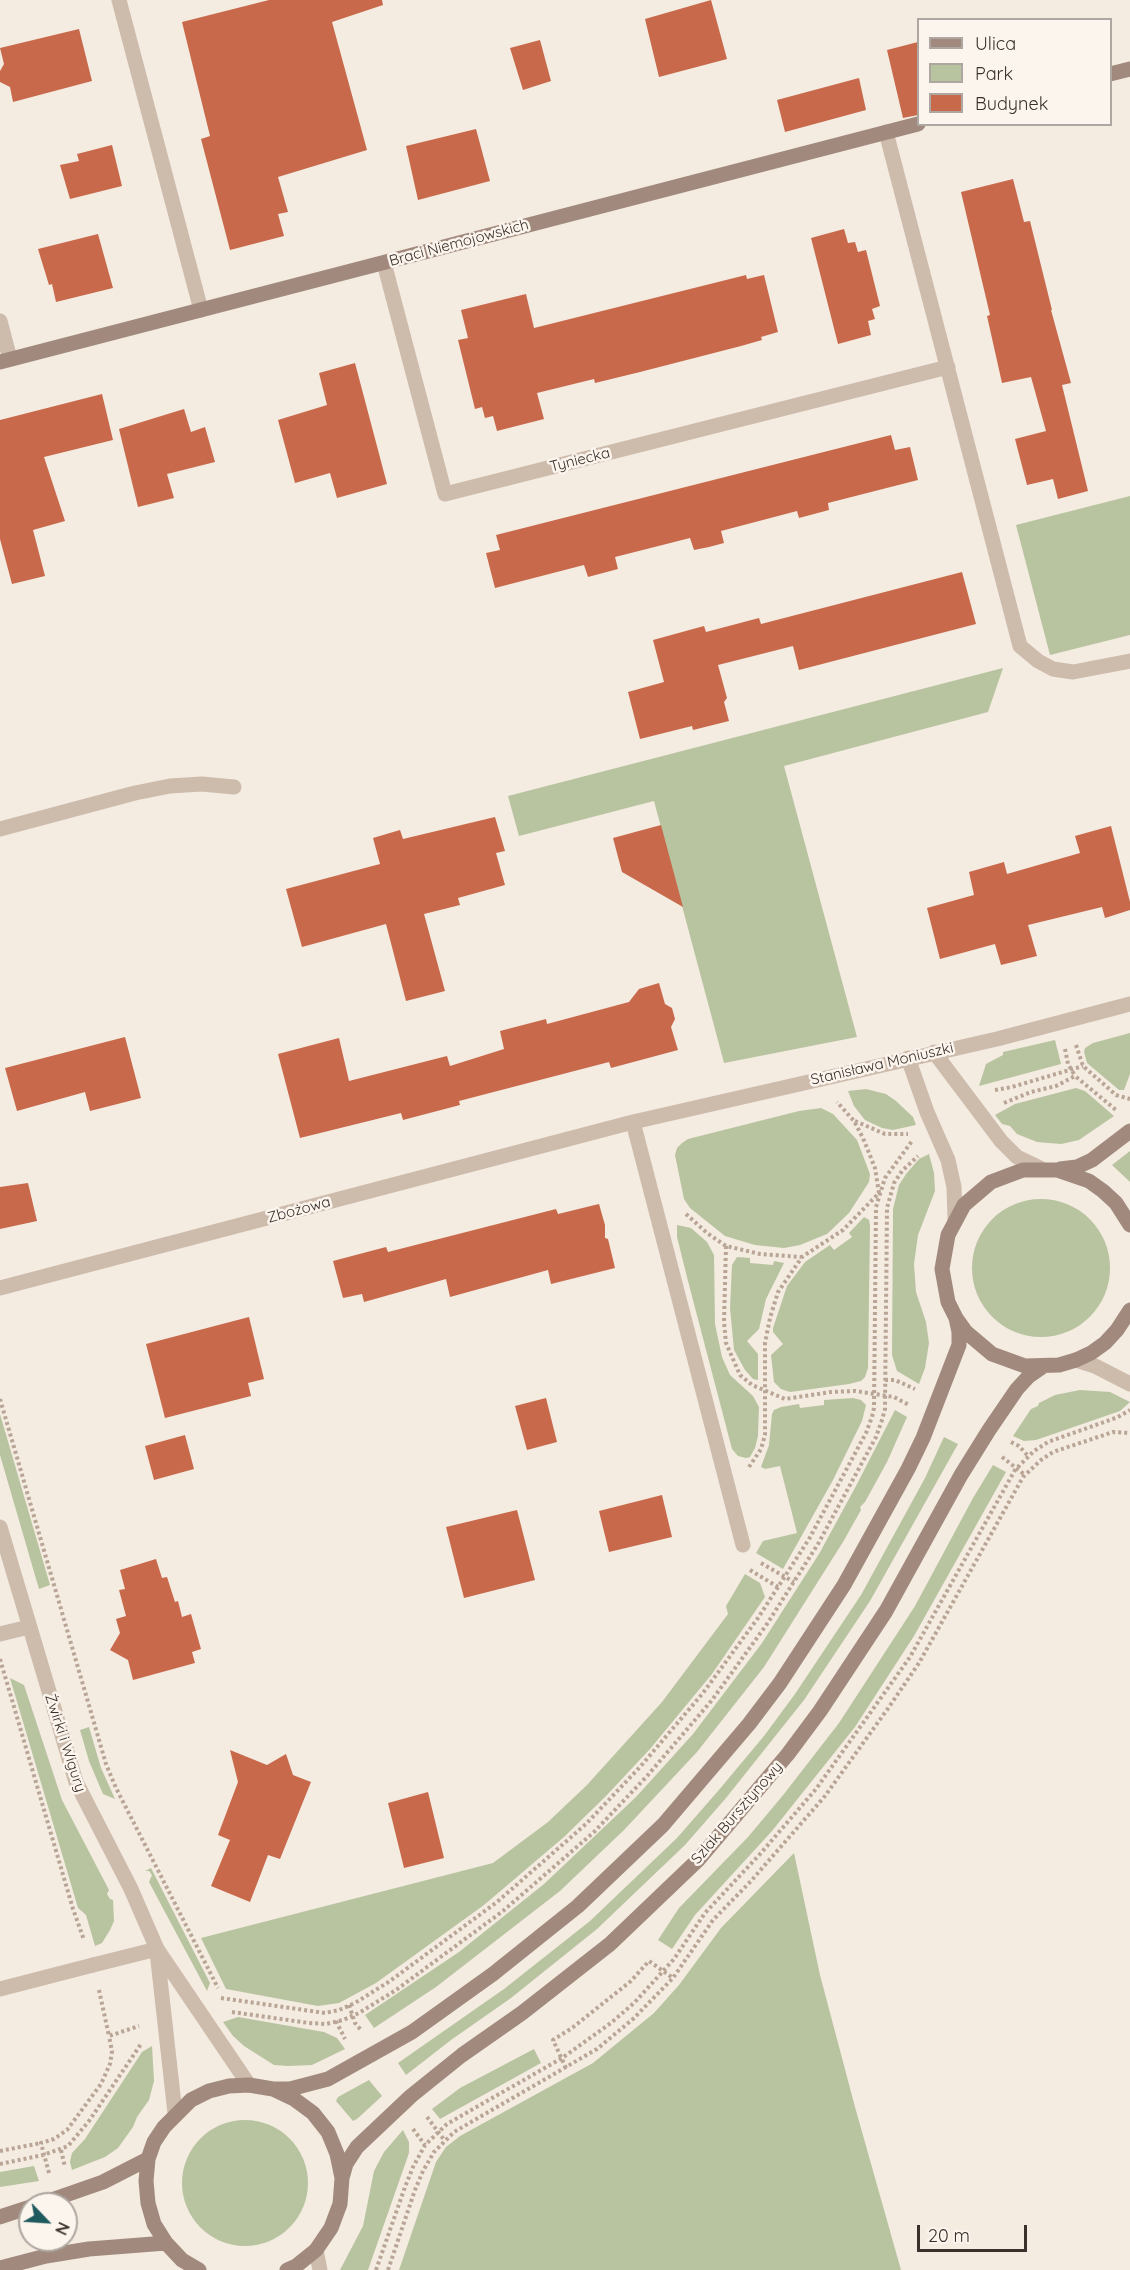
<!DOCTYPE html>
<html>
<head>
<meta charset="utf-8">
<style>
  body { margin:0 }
  #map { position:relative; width:1130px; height:2270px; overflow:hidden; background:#f4ebe1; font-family:Quicksand,sans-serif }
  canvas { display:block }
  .legend { position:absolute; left:917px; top:18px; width:195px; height:108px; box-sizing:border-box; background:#fbf5ee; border:2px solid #aea6a0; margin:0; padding:8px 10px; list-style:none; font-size:18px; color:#3b302b }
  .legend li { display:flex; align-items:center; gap:12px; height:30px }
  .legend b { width:30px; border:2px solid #aea6a0 }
  .north { position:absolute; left:18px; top:2192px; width:60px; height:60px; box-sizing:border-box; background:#fbf5ee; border:2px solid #aea6a0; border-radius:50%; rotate:115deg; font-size:16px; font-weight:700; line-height:24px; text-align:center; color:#3b302b }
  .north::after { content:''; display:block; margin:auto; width:21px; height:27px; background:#1f5a5e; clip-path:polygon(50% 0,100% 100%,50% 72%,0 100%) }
  .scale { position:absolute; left:917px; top:2225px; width:110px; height:27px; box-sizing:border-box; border:3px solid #3b302b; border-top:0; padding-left:8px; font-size:18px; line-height:21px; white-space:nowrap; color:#3b302b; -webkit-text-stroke:4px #fbf5ee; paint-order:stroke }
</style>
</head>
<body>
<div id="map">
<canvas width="1130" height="2270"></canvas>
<ul class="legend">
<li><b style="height:8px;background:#a18a7d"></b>Ulica</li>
<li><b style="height:16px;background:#b8c4a0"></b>Park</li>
<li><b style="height:16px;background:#c8694b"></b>Budynek</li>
</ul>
<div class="north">N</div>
<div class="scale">20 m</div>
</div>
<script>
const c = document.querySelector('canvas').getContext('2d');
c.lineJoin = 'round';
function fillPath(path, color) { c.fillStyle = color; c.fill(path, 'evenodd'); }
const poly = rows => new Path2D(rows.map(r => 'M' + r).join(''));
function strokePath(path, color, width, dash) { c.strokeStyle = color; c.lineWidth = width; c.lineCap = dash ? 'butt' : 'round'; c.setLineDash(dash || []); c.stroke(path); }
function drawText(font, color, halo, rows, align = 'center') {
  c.font = font + ' Quicksand,sans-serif'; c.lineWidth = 5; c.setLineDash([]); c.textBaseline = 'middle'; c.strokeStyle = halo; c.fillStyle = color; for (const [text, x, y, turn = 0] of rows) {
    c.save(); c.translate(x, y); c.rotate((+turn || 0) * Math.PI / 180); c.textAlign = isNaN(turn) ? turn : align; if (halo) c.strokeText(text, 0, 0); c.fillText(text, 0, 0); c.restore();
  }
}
fillPath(poly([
  [1130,496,1130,635,1050,655,1016,525],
  [1003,668,988,712,784,766,857,1037,724,1063,654,801,519,836,508,796],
  [1130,1033,1130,1074,1124,1090,1119,1090,1087,1063,1084,1052,1085,1048,1093,1043],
  [1055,1040,1061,1064,979,1086,986,1064,1003,1055,1003,1052],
  [1076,1088,1085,1091,1114,1116,1079,1140,1061,1144,1037,1142,1017,1134,1010,1126,1002,1124,995,1115,1015,1104],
  [866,1089,886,1094,896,1101,913,1117,916,1125,893,1130,882,1128,865,1120,854,1106,848,1091],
  [821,1108,833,1114,857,1140,870,1174,869,1182,849,1213,827,1234,800,1245,784,1248,755,1245,725,1236,690,1208,684,1199,675,1155,677,1148,682,1143,688,1139,799,1111],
  [1130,1151,1130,1182,1112,1165],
  [929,1154,934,1173,935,1191,918,1235,914,1264,916,1292,926,1322,929,1343,925,1368,919,1384,897,1371,892,1355,893,1209,899,1185,906,1174,919,1159],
  '972 1268a69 69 0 1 1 138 0a69 69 0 1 1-138 0Z',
  [864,1217,869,1220,870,1226,868,1368,865,1377,861,1381,849,1384,790,1392,781,1389,774,1382,771,1355,783,1344,773,1332,773,1328,787,1286,805,1262,830,1245,834,1250,852,1237,849,1233],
  [677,1225,691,1228,707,1242,714,1255,715,1324,722,1357,730,1375,753,1396,759,1407,758,1436,755,1448,750,1457,746,1458,738,1456,732,1449,688,1281,677,1237],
  [737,1257,750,1258,750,1263,773,1265,774,1261,784,1263,766,1299,759,1329,747,1341,758,1354,758,1380,753,1379,745,1370,734,1350,730,1308,732,1265],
  [1080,1390,1110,1392,1130,1402,1120,1411,1036,1440,1024,1441,1013,1436,1031,1409,1038,1406,1039,1403,1055,1395],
  [853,1398,861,1400,866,1405,862,1421,833,1480,783,1569,756,1553,763,1541,797,1533,780,1466,765,1469,761,1467,769,1445,772,1414,774,1410,781,1407,799,1404,800,1408,824,1405,824,1400],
  [895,1410,907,1417,887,1462,865,1502,860,1507,861,1510,843,1542,764,1667,697,1752,624,1830,560,1891,436,1987,374,2028,365,2015,459,1952,544,1884,636,1797,693,1734,762,1643,819,1554,856,1486],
  [0,1414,50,1585,39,1589,0,1455],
  [944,1437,958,1444,870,1601,804,1700,726,1798,685,1845,597,1929,511,1998,451,2040,406,2075,398,2063,504,1989,590,1921,677,1838,718,1791,764,1736,795,1694,861,1595,925,1478],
  [993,1465,1006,1472,914,1636,855,1727,772,1831,695,1915,672,1949,658,1940,679,1908,748,1837,784,1794,839,1723,915,1606,973,1498],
  [745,1574,760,1583,765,1597,712,1674,650,1749,606,1796,564,1837,484,1905,376,1983,339,2003,318,2006,226,1989,201,1938,493,1863,548,1822,587,1785,662,1702,728,1614,726,1606],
  [10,1678,24,1685,62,1800,109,1890,107,1894,110,1899,113,1900,114,1921,110,1930,102,1943,95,1946,86,1915,78,1908],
  [89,1727,101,1768,115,1799,103,1794,89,1761,80,1730],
  [794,1853,820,1975,855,2107,901,2270,399,2270,436,2162,446,2147,460,2136,593,2063,654,2013,679,1985,721,1928],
  [151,1868,210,1983,207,1991,149,1882,152,1875,149,1871,145,1871],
  [238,2017,324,2032,337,2038,345,2049,312,2065,288,2066,274,2065,244,2046,233,2036,223,2022],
  [152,2046,154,2081,149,2100,137,2117,133,2127,118,2148,105,2157,72,2170,70,2162,72,2153,85,2139,142,2052],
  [534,2049,541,2063,440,2119,432,2109,460,2088],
  [369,2080,382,2096,357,2119,353,2121,336,2101,338,2097],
  '182 2183a63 63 0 1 1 126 0a63 63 0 1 1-126 0Z',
  [403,2130,409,2142,409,2153,368,2270,340,2270,363,2226,374,2171,384,2152],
  [34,2166,39,2181,0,2187,0,2172]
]), '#b8c4a0');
fillPath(poly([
  [269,0,382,0,383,5,332,22,367,150,278,177,288,212,278,214,284,236,230,250,201,139,210,136,182,22],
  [711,0,727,59,659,77,645,19],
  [79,29,92,81,13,102,10,87,0,82,0,71,4,64,0,48],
  [540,40,551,81,523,90,510,48],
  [918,42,918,115,903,118,887,50],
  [859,78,866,110,785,132,777,100],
  [476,129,490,181,418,200,406,146],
  [112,145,122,186,70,199,60,165,79,161,77,154],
  [1013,179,1024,222,1030,221,1052,310,1051,310,1071,383,1062,385,1088,491,1058,499,1053,479,1027,485,1015,439,1046,431,1031,377,1002,383,987,316,990,315,961,192],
  [844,229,848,243,855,242,858,252,866,250,880,306,872,309,875,319,868,321,871,335,838,344,811,238],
  [98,234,113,288,56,302,52,284,49,285,38,249],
  [746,275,747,279,764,275,778,332,761,337,762,340,741,346,640,372,595,383,594,379,537,393,544,419,497,431,493,416,485,418,482,407,475,409,458,340,468,338,461,310,526,294,534,328],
  [355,363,387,484,337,498,330,473,295,483,278,420,327,405,319,373],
  [102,394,113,440,44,457,65,521,33,530,45,576,12,584,0,539,0,420],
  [184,409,191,432,205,427,215,462,167,474,174,498,138,507,119,429],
  [891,435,895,450,910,447,918,480,828,503,829,510,799,518,797,511,721,531,724,543,709,547,694,550,690,538,615,557,618,569,588,577,584,565,495,588,486,553,500,550,496,535],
  [962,572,976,624,799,670,793,646,718,665,727,698,724,702,729,721,693,730,692,726,640,739,628,692,664,682,653,640,704,626,706,632,759,618,761,624],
  [495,817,505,851,496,853,505,885,458,898,460,905,424,914,445,991,406,1001,386,924,302,947,286,889,380,864,373,838,400,830,403,839],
  [661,825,683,907,622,872,613,838],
  [1111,826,1130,902,1130,910,1105,918,1102,907,1028,925,1037,956,1001,965,995,944,940,959,927,908,974,895,969,872,1004,862,1007,874,1080,853,1075,836],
  [659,983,665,1004,672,1008,675,1019,671,1027,678,1050,611,1068,609,1062,459,1101,460,1105,403,1120,401,1113,300,1138,278,1054,339,1038,349,1081,447,1056,450,1066,504,1049,500,1031,546,1019,547,1024,629,1002,639,989],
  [125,1037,141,1098,90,1111,85,1092,17,1111,5,1068],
  [28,1183,37,1221,0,1229,0,1187],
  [599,1204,605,1225,605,1238,608,1239,615,1268,551,1284,548,1270,450,1297,446,1279,364,1302,362,1294,343,1298,333,1261,386,1247,388,1252,556,1209,558,1214],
  [249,1317,264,1379,248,1383,251,1396,165,1418,146,1344],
  [546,1398,557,1442,527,1450,515,1406],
  [185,1435,194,1469,154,1480,145,1446],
  [662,1495,672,1537,609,1552,599,1511],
  [517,1510,535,1580,464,1598,446,1527],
  [156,1559,162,1578,167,1577,175,1602,178,1601,182,1617,191,1614,201,1649,192,1652,195,1663,133,1680,128,1660,110,1650,120,1633,116,1619,126,1616,119,1590,125,1589,120,1570],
  [230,1750,267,1765,286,1754,293,1775,311,1782,280,1859,268,1855,250,1902,211,1886,230,1840,218,1835,238,1782],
  [428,1792,444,1858,404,1868,388,1803]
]), '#c8694b');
strokePath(poly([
  [1076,1045,1083,1066,1116,1095,1130,1099],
  [1065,1049,1068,1064,1075,1076],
  [995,1090,1012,1087,1083,1066],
  [1004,1103,1031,1092,1056,1086,1075,1076,1116,1110],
  [855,1121,885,1134,908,1134],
  [686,1214,707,1233,726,1246,760,1254,801,1257],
  [726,1246,724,1322,726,1343,740,1375,752,1385,785,1399,831,1392,855,1391,894,1397,909,1405],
  [885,1380,895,1380,915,1389],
  [0,1399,106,1764,116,1788,218,1988],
  [1011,1442,1019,1446,1028,1456],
  [1002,1457,1025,1475],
  [749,1467,761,1449,765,1435,765,1343,770,1318,778,1292,802,1257,843,1230,879,1193,875,1168,863,1138,854,1121,837,1102],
  [761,1563,794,1582],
  [750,1570,778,1587],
  [0,1659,73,1909,84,1940],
  [99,1990,109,2036,139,2026],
  [221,1998,325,2013,339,2010,355,2003,390,1981,497,1902,586,1824,640,1767,703,1693,758,1618,809,1539,866,1433,872,1417,874,1408,876,1207,885,1178,912,1141],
  [349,2005,355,2023,361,2030],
  [232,2012,309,2023,326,2024,343,2020,359,2013,396,1990,503,1911,594,1832,648,1775,712,1700,767,1624,818,1544,876,1437,882,1420,885,1409,887,1208,894,1183,902,1171,918,1156],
  [336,2021,345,2039],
  [566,2068,553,2040,572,2028,631,1981,649,1961,673,1978],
  [427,2117,445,2141],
  [413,2129,425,2145],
  [61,2150,65,2167],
  [0,2151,41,2143],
  [0,2164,43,2155,68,2146,89,2121,141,2044],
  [49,2173,41,2143,54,2139,67,2130,101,2084,110,2064,112,2051,109,2036],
  [376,2270,405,2187,413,2167,425,2145,447,2124,562,2058,611,2023,635,2002,674,1959,705,1913,761,1853,816,1789,910,1657,1015,1470,1034,1451,1048,1442,1118,1417,1130,1410],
  [388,2270,415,2190,423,2171,434,2152,454,2132,597,2049,633,2019,673,1978,713,1920,751,1881,825,1796,889,1707,919,1663,1023,1477,1041,1460,1053,1452,1113,1432,1130,1433]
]), '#b9a596', 4, [3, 3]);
strokePath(poly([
  [119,0,201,310],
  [0,321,10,359],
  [0,829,135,793,170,786,202,784,234,787],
  [0,1634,29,1627],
  [93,1965,157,1949]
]), '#cdbbac', 15);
strokePath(poly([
  [886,132,1020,646,1038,661,1053,669,1073,672,1130,661],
  [384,263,445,494,948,367],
  [934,1052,1001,1141,1017,1157,1040,1168],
  [908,1058,927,1112,948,1160,954,1187,955,1219],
  [633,1122,743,1545],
  [0,1288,633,1122,997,1039,1130,1004],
  [1076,1360,1095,1366,1130,1384],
  [0,1527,76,1782,131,1889,157,1949,249,2085],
  [157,1952,175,2113],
  [0,1989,93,1965],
  [316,2250,320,2270]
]), '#cdbbac', 15);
strokePath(poly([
  [1110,74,1130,69],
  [0,362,918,124],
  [1060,1169,1077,1167,1092,1160,1130,1131],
  [1130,1225,1116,1203,1103,1191,1089,1181,1057,1170,1023,1170,991,1182,964,1205,948,1235,942,1269,948,1302,956,1318,966,1332,992,1354,1025,1366,1059,1365,1076,1360,1091,1353,1105,1343,1117,1330,1130,1310],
  [273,2089,290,2089,328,2079,412,2032,493,1974,578,1906,663,1825,749,1724,780,1683,844,1585,908,1469,923,1438,959,1345,959,1332,956,1318],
  [342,2178,346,2164,357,2147,411,2096,462,2055,522,2013,610,1944,699,1859,788,1754,820,1711,886,1611,961,1475,989,1430,1017,1389,1029,1376,1042,1367],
  [40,2204,103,2182,148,2159],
  [0,2217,30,2207],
  [0,2268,46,2256,89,2249,166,2243],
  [199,2270,182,2260,166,2243,154,2224,148,2203,146,2181,148,2159,154,2142,164,2127,191,2100,209,2091,229,2086,249,2085,273,2089,294,2099,313,2113,328,2132,337,2154,342,2178,340,2204,331,2228,316,2250,296,2266,287,2270]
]), '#a18a7d', 15);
drawText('15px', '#3b302b', '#fbf5ee', [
  ["Braci Niemojowskich",459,243,-15],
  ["Tyniecka",580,460,-14],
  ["Stanisława Moniuszki",882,1064,-13],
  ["Zbożowa",299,1210,-15],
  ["Żwirki i Wigury",65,1743,72],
  ["Szlak Bursztynowy",737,1813,-49]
]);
</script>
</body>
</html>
